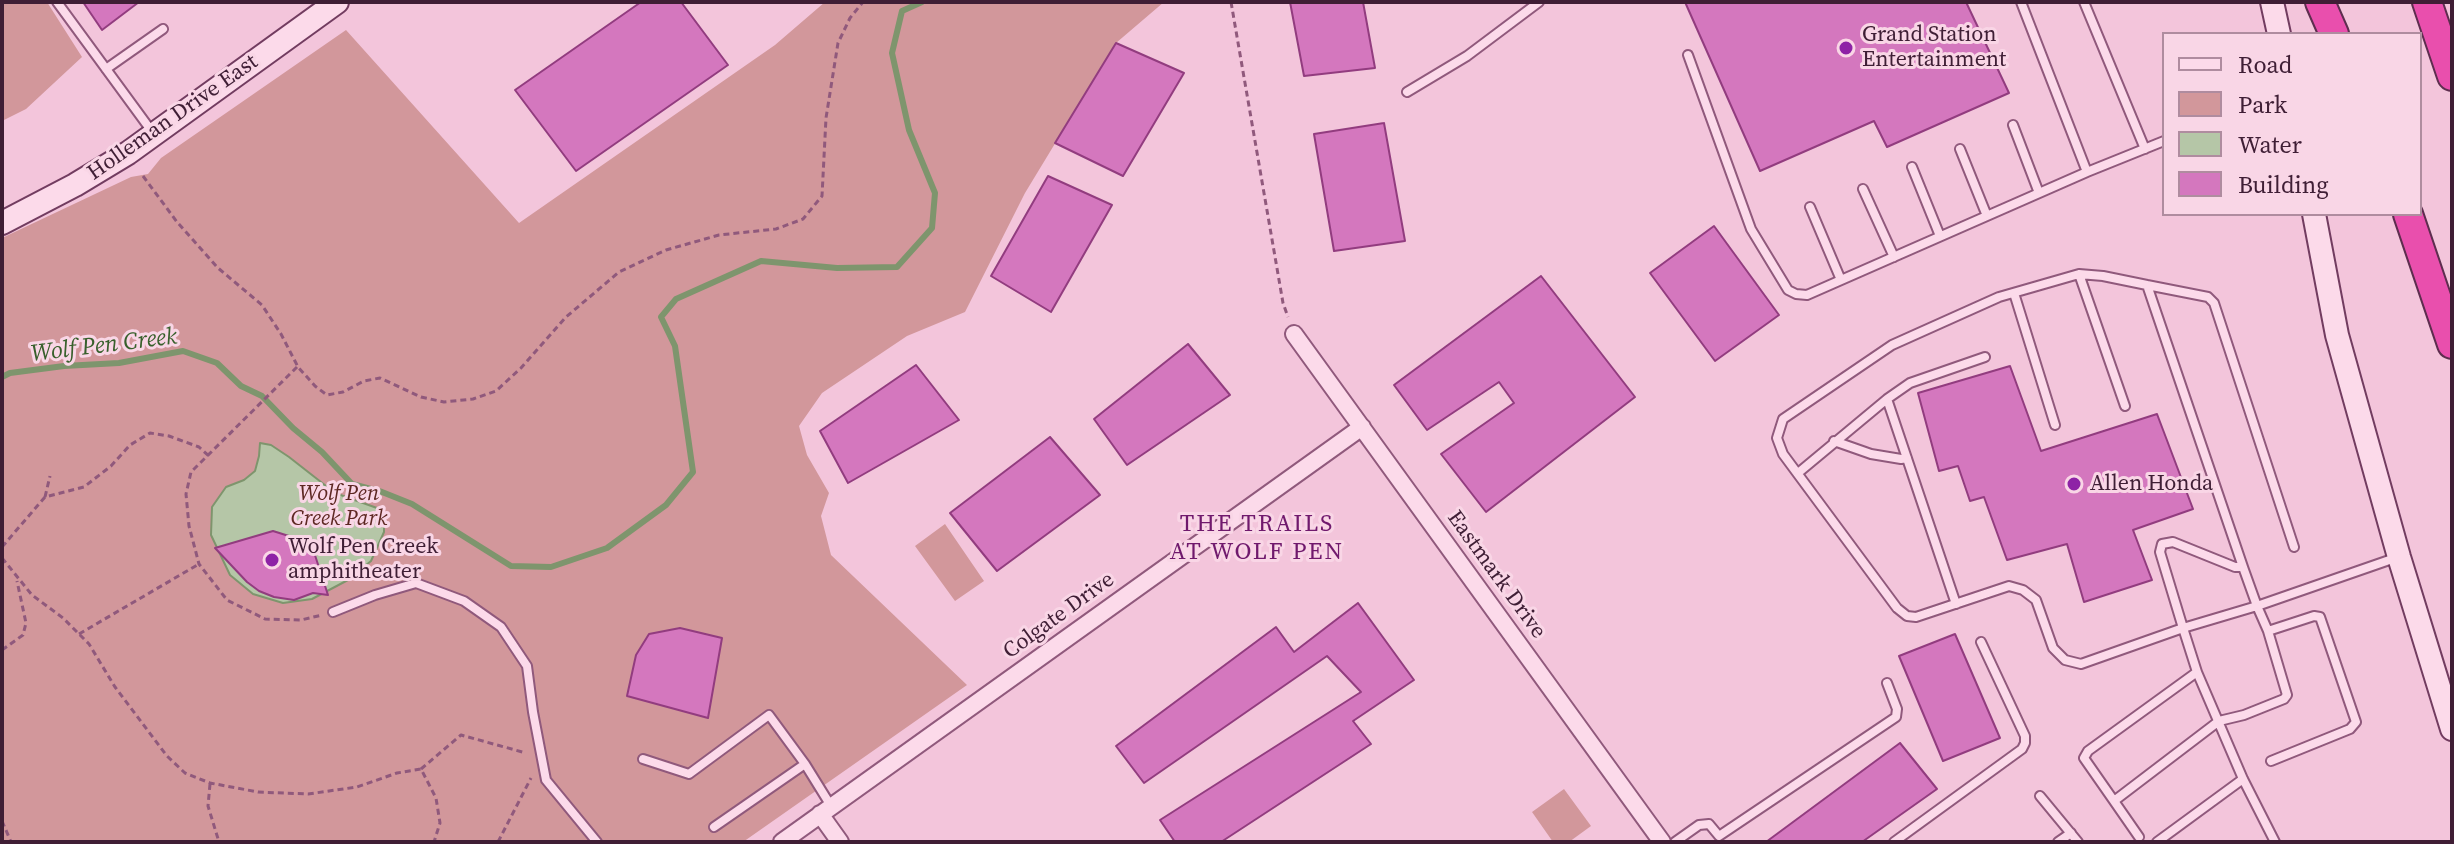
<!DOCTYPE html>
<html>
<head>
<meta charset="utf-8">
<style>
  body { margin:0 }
  #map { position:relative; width:2454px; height:844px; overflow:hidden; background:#f3c5db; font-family:"Source Serif 4",serif }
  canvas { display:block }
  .frame { position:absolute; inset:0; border:4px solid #3f1e35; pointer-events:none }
  .legend { position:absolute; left:2162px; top:32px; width:260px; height:184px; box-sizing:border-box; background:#f9d6e6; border:2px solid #af8c9f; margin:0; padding:10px 14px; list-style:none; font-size:24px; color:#3f1e35 }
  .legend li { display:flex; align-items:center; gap:16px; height:40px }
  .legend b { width:40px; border:2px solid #af8c9f }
</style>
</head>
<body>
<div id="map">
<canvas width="2454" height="844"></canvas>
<div class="frame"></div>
<ul class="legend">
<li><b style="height:10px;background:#fcdaea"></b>Road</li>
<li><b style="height:22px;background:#d2979b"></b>Park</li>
<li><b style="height:22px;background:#b5c6a7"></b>Water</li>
<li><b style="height:22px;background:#d477be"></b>Building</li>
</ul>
</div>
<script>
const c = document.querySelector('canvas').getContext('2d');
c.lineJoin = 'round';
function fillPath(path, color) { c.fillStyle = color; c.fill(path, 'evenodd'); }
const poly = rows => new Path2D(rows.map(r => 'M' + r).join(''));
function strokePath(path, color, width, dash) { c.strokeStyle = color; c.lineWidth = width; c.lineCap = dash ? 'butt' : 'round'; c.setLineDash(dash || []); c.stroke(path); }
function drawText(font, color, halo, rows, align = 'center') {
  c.font = font + ' "Source Serif 4",serif'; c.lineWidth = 6; c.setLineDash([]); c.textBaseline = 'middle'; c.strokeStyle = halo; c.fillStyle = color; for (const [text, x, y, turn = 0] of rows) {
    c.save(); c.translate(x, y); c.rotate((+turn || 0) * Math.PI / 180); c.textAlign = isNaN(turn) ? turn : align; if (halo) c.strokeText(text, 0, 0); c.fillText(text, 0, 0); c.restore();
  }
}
fillPath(poly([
  [2,2,47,2,82,57,26,109,2,121],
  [825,2,1164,2,1116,43,1025,193,965,312,907,336,822,393,799,426,807,455,829,493,821,516,831,555,967,685,743,842,2,842,2,238,131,177,148,174,161,158,346,30,519,223,775,45],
  [945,524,984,581,955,601,915,546],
  [1564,789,1591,826,1569,842,1553,842,1532,812]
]), '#d2979b');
const water = poly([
  [260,443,271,445,289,457,335,493,377,508,384,523,384,532,371,561,348,580,312,599,283,603,253,594,230,575,211,535,212,507,226,487,244,480,255,471,259,456,260,443]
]);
fillPath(water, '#b5c6a7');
strokePath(water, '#7e956d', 2);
strokePath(poly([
  [2,377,10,373,64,366,119,363,183,351,217,363,241,386,262,396,293,428,322,452,352,484,382,492,412,504,511,566,551,567,607,548,666,505,693,472,675,346,661,317,676,299,761,261,837,268,897,267,932,228,935,193,909,130,892,53,902,11,922,2]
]), '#7e956d', 6);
const building = poly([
  [83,2,139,2,102,30,83,2],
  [641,2,681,2,728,65,576,171,515,90,641,2],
  [1290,2,1363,2,1375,68,1304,76,1290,2],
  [1685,2,1966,2,2009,93,1887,147,1874,121,1760,171,1685,2],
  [1116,43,1184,73,1123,176,1055,143,1116,43],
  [1384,123,1405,241,1334,251,1314,134,1384,123],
  [1048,176,1112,205,1051,312,991,276,1048,176],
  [1714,226,1779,315,1715,361,1650,273,1714,226],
  [1541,276,1635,397,1486,512,1441,454,1514,403,1499,382,1427,430,1394,385,1541,276],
  [1188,344,1230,395,1127,465,1094,419,1188,344],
  [916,365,959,420,848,483,820,431,916,365],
  [2010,366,2041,451,2157,414,2193,509,2133,530,2152,580,2084,602,2067,544,2007,560,1984,497,1970,501,1958,466,1939,471,1918,393,2010,366],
  [1050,437,1100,495,997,571,950,513,1050,437],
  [273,531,311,543,328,595,313,593,294,600,274,597,259,591,247,582,215,548,273,531],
  [1358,603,1414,680,1353,721,1371,744,1221,842,1175,842,1160,820,1361,692,1327,656,1144,783,1116,746,1276,627,1294,652,1358,603],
  [680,628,722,638,708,718,627,696,636,655,649,634,680,628],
  [1955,634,2000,738,1943,761,1899,656,1955,634],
  [1900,743,1937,789,1862,842,1766,842,1900,743]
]);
fillPath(building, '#d477be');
strokePath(building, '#923c7f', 2);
const lane = poly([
  [57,2,153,133],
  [2021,2,2087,172,2164,141],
  [2084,2,2145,149],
  [1688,55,1751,229,1788,290,1796,294,1807,295,2087,172],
  [106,69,163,29],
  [1407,92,1467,56,1539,2],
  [2013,125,2039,193],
  [1960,149,1987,216],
  [1912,167,1940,236],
  [1863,189,1894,257],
  [1810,207,1841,280],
  [2079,274,2125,406],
  [2147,285,2103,276,2079,274,1999,297,1892,345,1783,419,1777,438,1783,454,1897,608,1907,616,1916,617,2009,586,2023,590,2036,600,2053,648,2065,660,2081,664,2183,628,2160,552,2162,544,2173,542,2235,567,2243,567,2257,606,2183,628,2197,672,2243,779,2275,842],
  [2014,293,2055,425],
  [1834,441,1871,454,1901,459,1907,458],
  [1798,473,1887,399],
  [2243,567,2147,285,2208,297,2214,303,2294,547],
  [1956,604,1887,399,1910,383,1985,357],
  [333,612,375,595,416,583,464,601,501,627,527,666,533,712,546,780,597,842],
  [643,759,689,774,769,715,805,764,831,806],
  [2271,761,2350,729,2356,722,2320,617,2314,616,2268,631,2257,606,2398,557],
  [2040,796,2078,842],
  [2114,801,2084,758,2088,751,2197,672],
  [714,827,805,764],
  [2139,837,2114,801,2219,721,2244,715,2284,699,2287,695,2268,631],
  [1675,842,1699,825,1709,824,1719,836,1896,717,1897,709,1887,683],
  [1894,842,2022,749,2025,743,2025,736,1981,642],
  [2058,842,2071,833],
  [2157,842,2243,779]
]);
const street = poly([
  [1294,334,1662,842],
  [820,814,840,842],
  [782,842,1362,427]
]);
const secondary = poly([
  [2272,2,2279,34],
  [2314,214,2337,335,2399,557,2452,729],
  [2,223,75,185,128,153,337,2]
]);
const highway = poly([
  [2320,2,2334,34],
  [2427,2,2452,76],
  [2408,214,2452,344]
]);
strokePath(lane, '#90597c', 12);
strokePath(street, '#90597c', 20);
strokePath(secondary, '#723c60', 26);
strokePath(highway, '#5e2d4f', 32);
strokePath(poly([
  [1231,2,1283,303,1288,317],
  [143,176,177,222,218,268,262,305,281,334,298,367,315,386,327,395,343,392,364,381,380,378,421,397,444,402,473,399,496,391,521,368,566,317,619,272,666,250,719,235,776,229,803,219,822,196,826,118,838,43,850,18,863,2],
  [297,367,191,472,186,494,189,526,199,564,227,600,265,619,301,620,322,615],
  [45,497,50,476],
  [2,547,45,497,84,487,111,466,130,445,150,433,169,436,199,447,209,456],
  [2,558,32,595,63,618,89,644,115,687,167,756,185,773,210,783,258,792,308,794,357,787,397,773,421,769,436,798,440,823,434,842],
  [79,634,199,564],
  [2,650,23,635,26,623,17,581],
  [421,769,461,735,526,753],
  [210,784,208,806,219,842],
  [2,821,11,842],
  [498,842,531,778]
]), '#90597c', 3, [6, 4]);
strokePath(lane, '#fcdaea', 8);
strokePath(street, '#fcdaea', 16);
strokePath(secondary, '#fcdaea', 22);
strokePath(highway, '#e94fad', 28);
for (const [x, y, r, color] of [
  [1846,48,8,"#8e22a6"],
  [2074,484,8,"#8e22a6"],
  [272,560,8,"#8e22a6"]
]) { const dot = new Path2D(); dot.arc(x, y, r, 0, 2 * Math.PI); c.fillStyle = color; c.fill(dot); strokePath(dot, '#f9d6e6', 3); }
drawText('22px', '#3f1e35', '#f9d6e6', [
  ["Grand Station",1862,35],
  ["Entertainment",1862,60],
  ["Allen Honda",2090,484],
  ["Wolf Pen Creek",288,547],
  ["amphitheater",288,572]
], 'left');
drawText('22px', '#3f1e35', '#f9d6e6', [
  ["Holleman Drive East",173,118,-35],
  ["Eastmark Drive",1496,575,54],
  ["Colgate Drive",1059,616,-36]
]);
drawText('italic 22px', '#5d2722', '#f9d6e6', [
  ["Wolf Pen",339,494],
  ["Creek Park",339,519]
]);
drawText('italic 24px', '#38602c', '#f9d6e6', [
  ["Wolf Pen Creek",104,346,-7]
]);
c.letterSpacing = '2px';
drawText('24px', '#70196d', '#f9d6e6', [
  ["THE TRAILS",1257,525],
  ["AT WOLF PEN",1257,553]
]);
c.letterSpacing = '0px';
</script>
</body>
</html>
